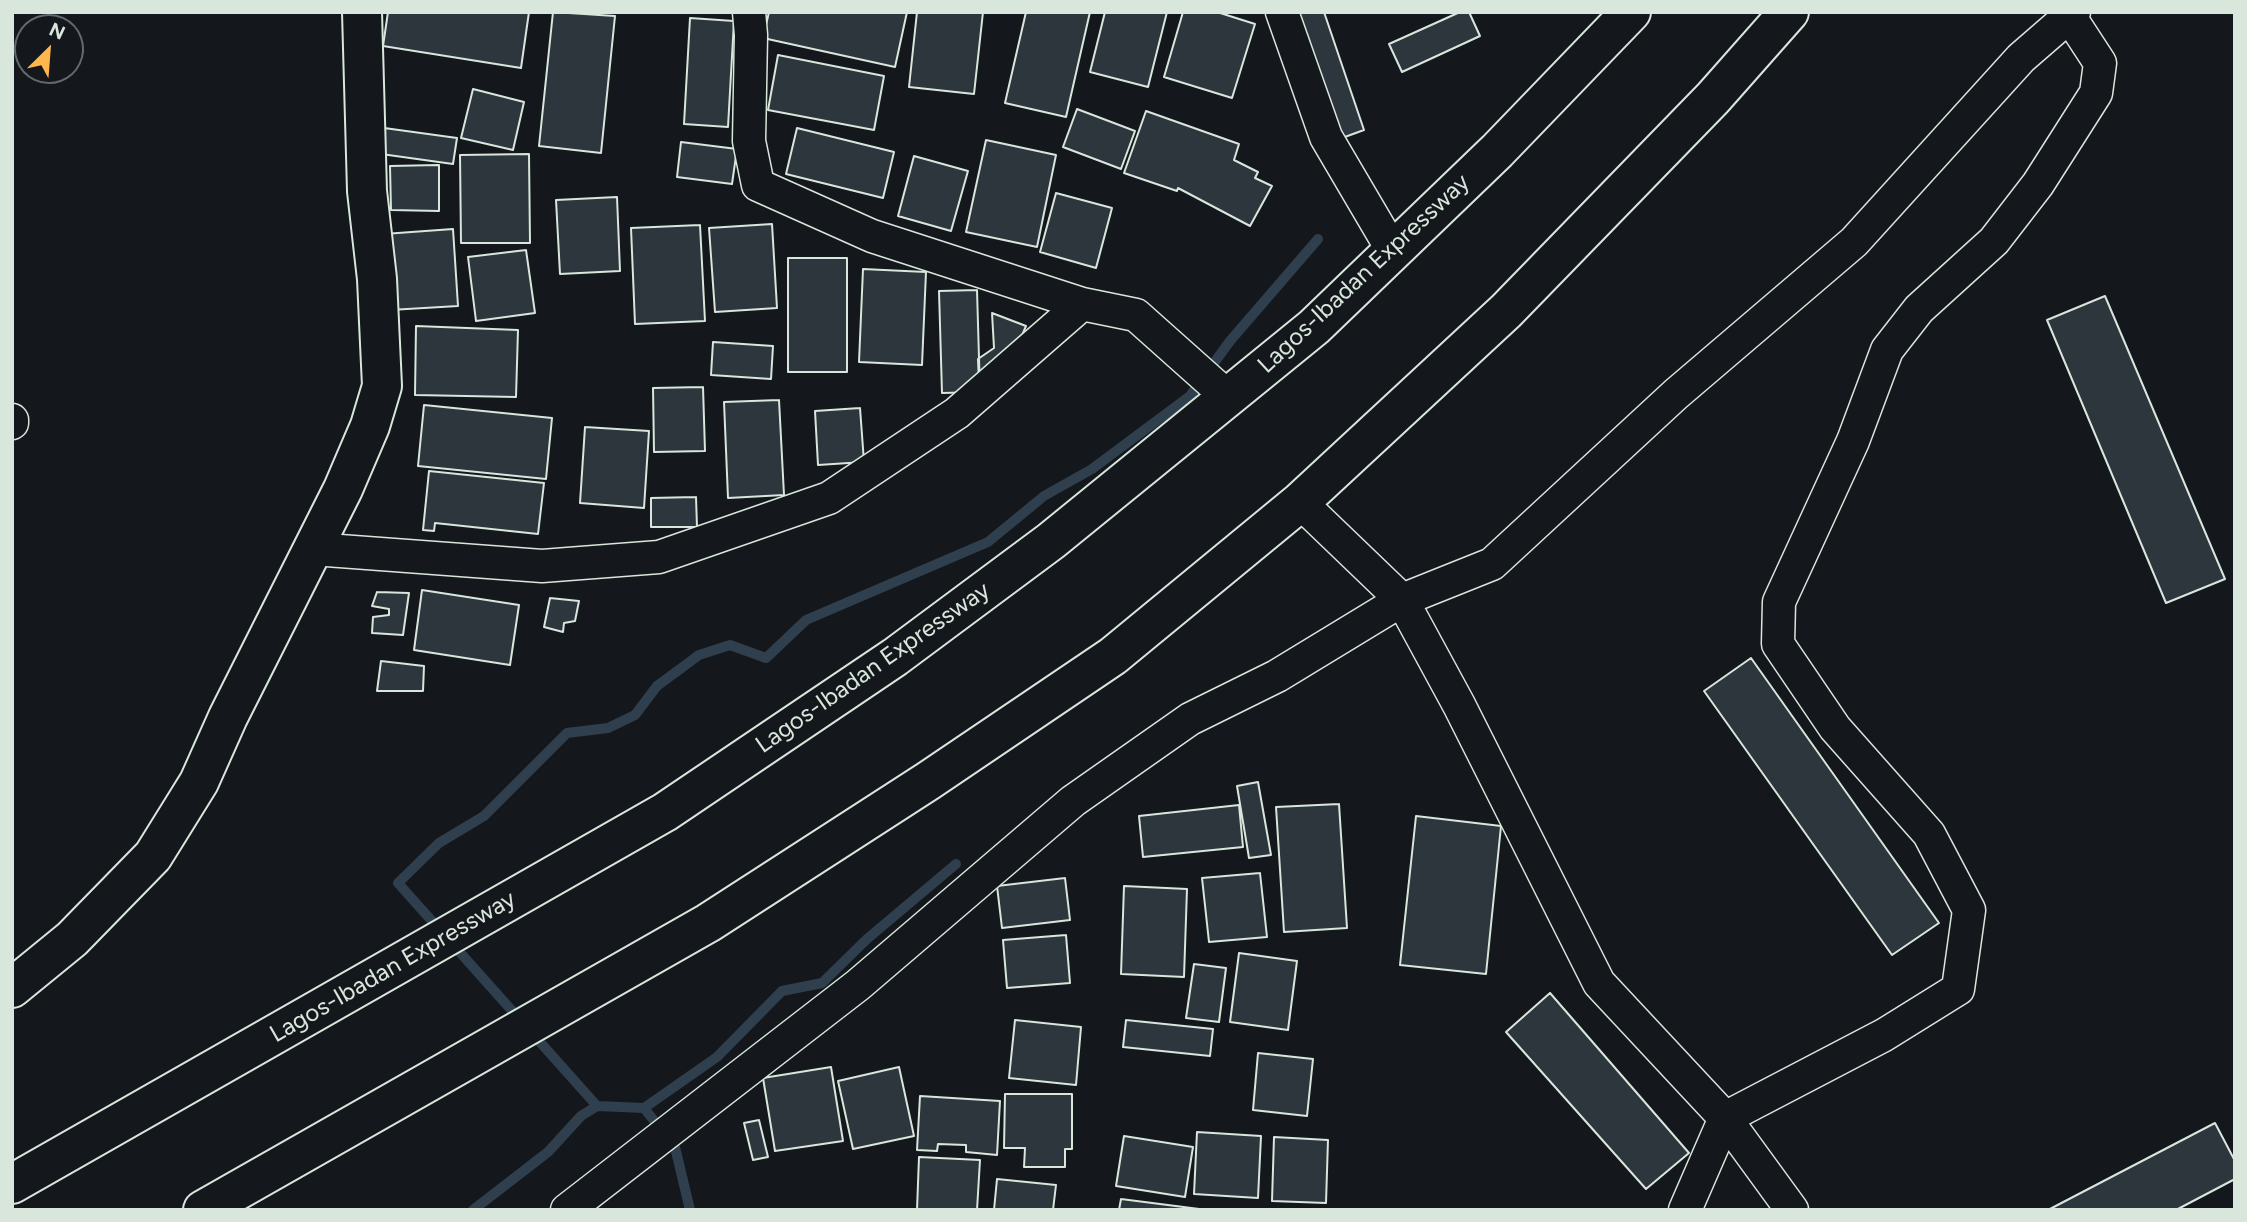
<!DOCTYPE html>
<html>
<head>
<meta charset="utf-8">
<style>
  body { margin:0 }
  #map { position:relative; width:2247px; height:1222px; overflow:hidden; background:#14181c; font-family:Figtree,sans-serif }
  canvas { display:block }
  .frame { position:absolute; inset:0; border:14px solid #d8e6dc; pointer-events:none }
  .north { position:absolute; left:14px; top:14px; width:70px; height:70px; box-sizing:border-box; background:#14181c; border:2px solid #626a69; border-radius:50%; rotate:25deg; font-size:19px; font-weight:700; line-height:28px; text-align:center; color:#d8e6dc }
  .north::after { content:''; display:block; margin:auto; width:24px; height:32px; background:#ffb74d; clip-path:polygon(50% 0,100% 100%,50% 72%,0 100%) }
</style>
</head>
<body>
<div id="map">
<canvas width="2247" height="1222"></canvas>
<div class="frame"></div>
<div class="north">N</div>
</div>
<script>
const c = document.querySelector('canvas').getContext('2d');
c.lineJoin = 'round';
const poly = rows => new Path2D(rows.map(r => 'M' + r).join(''));
function strokePath(path, color, width, dash) { c.strokeStyle = color; c.lineWidth = width; c.lineCap = dash ? 'butt' : 'round'; c.setLineDash(dash || []); c.stroke(path); }
function fillPath(path, color) { c.fillStyle = color; c.fill(path, 'evenodd'); }
function drawText(font, color, halo, rows, align = 'center') {
  c.font = font + ' Figtree,sans-serif'; c.lineWidth = 5; c.setLineDash([]); c.textBaseline = 'middle'; c.strokeStyle = halo; c.fillStyle = color; for (const [text, x, y, turn = 0] of rows) {
    c.save(); c.translate(x, y); c.rotate((+turn || 0) * Math.PI / 180); c.textAlign = isNaN(turn) ? turn : align; if (halo) c.strokeText(text, 0, 0); c.fillText(text, 0, 0); c.restore();
  }
}
strokePath(poly([
  [644,1108,717,1057,782,991,822,983,867,939,956,864],
  [473,1210,548,1152,581,1116,597,1106],
  [690,1210,675,1147,644,1108,597,1106,398,883,439,843,484,816,567,733,608,728,635,715,657,686,699,655,730,645,766,658,806,620,988,542,1044,496,1092,469,1190,396,1230,341,1318,239]
]), '#2f3f4d', 10);
const building = poly([
  [388,12,529,12,521,68,383,46,388,12],
  [553,12,615,16,601,153,539,146,553,12],
  [769,12,907,12,895,67,763,38,769,12],
  [917,12,983,12,974,94,909,87,917,12],
  [1026,12,1090,12,1066,117,1005,103,1026,12],
  [1105,12,1167,12,1148,87,1090,72,1105,12],
  [1183,12,1217,12,1255,24,1232,98,1164,77,1183,12],
  [1289,12,1324,12,1364,130,1342,138,1305,30,1296,33,1289,12],
  [1460,12,1469,12,1480,36,1402,72,1389,44,1460,12],
  [690,18,734,21,728,127,684,124,690,18],
  [778,55,884,76,874,130,768,110,778,55],
  [473,89,524,102,513,150,461,138,473,89],
  [1077,109,1135,131,1121,169,1063,147,1077,109],
  [1146,111,1239,144,1234,160,1258,172,1255,178,1272,186,1250,226,1178,188,1177,191,1124,173,1146,111],
  [377,127,457,138,453,164,374,153,377,127],
  [797,128,894,152,883,198,786,174,797,128],
  [986,140,1056,155,1037,247,966,232,986,140],
  [681,142,737,149,732,184,677,177,681,142],
  [529,154,530,243,461,243,460,155,529,154],
  [914,156,968,171,951,231,898,216,914,156],
  [439,165,439,211,391,210,390,166,439,165],
  [1056,193,1112,208,1096,268,1040,252,1056,193],
  [617,197,620,271,560,274,556,200,617,197],
  [772,224,777,308,715,312,709,228,772,224],
  [700,225,705,321,635,324,631,228,700,225],
  [453,229,458,306,390,310,384,234,453,229],
  [526,250,535,313,476,321,468,257,526,250],
  [788,258,847,258,847,372,788,372,788,258],
  [863,269,926,272,922,365,859,362,863,269],
  [977,290,980,392,942,393,939,291,977,290],
  [2105,296,2225,579,2166,603,2047,320,2105,296],
  [992,313,1026,326,1013,357,979,384,978,359,994,348,992,313],
  [416,326,518,330,516,397,415,395,416,326],
  [713,342,773,346,771,379,711,375,713,342],
  [703,387,705,451,654,452,653,388,703,387],
  [779,400,784,495,728,498,724,402,779,400],
  [424,405,552,418,546,479,418,466,424,405],
  [860,408,864,462,818,465,815,411,860,408],
  [585,427,649,431,644,508,580,503,585,427],
  [429,471,544,483,538,534,435,523,434,531,423,530,429,471],
  [696,497,697,527,651,527,651,498,696,497],
  [422,590,519,605,510,665,414,650,422,590],
  [377,592,409,593,403,635,372,633,373,617,389,615,389,609,372,606,377,592],
  [550,598,579,601,575,621,564,623,563,632,544,627,550,598],
  [1751,658,1939,923,1892,955,1704,691,1751,658],
  [381,661,424,666,423,691,377,691,381,661],
  [1258,782,1271,855,1249,858,1237,786,1258,782],
  [1339,804,1347,928,1284,932,1276,807,1339,804],
  [1239,805,1243,847,1143,857,1139,816,1239,805],
  [1416,816,1501,826,1486,974,1400,965,1416,816],
  [1260,873,1267,937,1209,942,1202,878,1260,873],
  [1065,878,1070,920,1002,928,997,886,1065,878],
  [1124,886,1187,889,1184,977,1121,974,1124,886],
  [1066,935,1070,983,1007,988,1003,940,1066,935],
  [1239,953,1297,961,1288,1030,1230,1022,1239,953],
  [1194,964,1226,968,1219,1022,1186,1018,1194,964],
  [1550,993,1689,1153,1646,1189,1506,1032,1550,993],
  [1015,1020,1081,1027,1076,1085,1009,1078,1015,1020],
  [1126,1020,1213,1029,1210,1056,1123,1047,1126,1020],
  [1258,1053,1313,1059,1307,1116,1253,1110,1258,1053],
  [831,1067,843,1141,775,1151,763,1078,831,1067],
  [899,1067,914,1136,853,1149,838,1081,899,1067],
  [1005,1094,1072,1094,1072,1149,1065,1149,1065,1167,1024,1167,1025,1148,1004,1148,1005,1094],
  [920,1096,1000,1101,997,1155,966,1152,966,1145,938,1144,937,1151,917,1150,920,1096],
  [759,1120,768,1157,753,1160,744,1123,759,1120],
  [2215,1123,2235,1161,2235,1179,2176,1210,2048,1210,2215,1123],
  [1197,1132,1261,1136,1258,1198,1194,1194,1197,1132],
  [1124,1136,1193,1147,1185,1197,1116,1186,1124,1136],
  [1274,1137,1328,1140,1326,1203,1272,1201,1274,1137],
  [919,1157,980,1160,977,1210,917,1210,919,1157],
  [997,1179,1056,1185,1053,1210,994,1210,997,1179],
  [1121,1199,1207,1210,1119,1210,1121,1199]
]);
fillPath(building, '#2c363c');
strokePath(building, '#d8e6dc', 2);
const street = poly([
  [749,12,751,35,749,141,758,185,872,236,1082,304],
  [1282,12,1326,137,1393,251],
  [12,420,12,423],
  [1300,502,1402,600,1459,705,1599,983,1725,1118,1792,1210],
  [313,549,542,566,659,557,829,498,957,413,1082,304,1136,315,1228,397],
  [567,1210,858,985,1073,801,1190,719,1277,676,1402,600,1492,564,1676,394,1854,242,2021,58,2074,12],
  [1685,1210,1725,1118,1884,1035,1958,989,1969,910,1929,834,1835,728,1778,644,1779,602,1853,441,1887,350,1919,309,1994,241,2038,184,2096,93,2100,63,2070,17]
]);
const secondary = poly([
  [12,988,72,939,153,856,199,782,228,717,343,489,370,426,382,386,377,279,367,191,362,12]
]);
const highway = poly([
  [12,1184,665,812,895,657,1051,541,1314,327,1497,151,1631,12],
  [203,1210,708,923,928,781,1113,656,1300,502,1506,311,1713,98,1789,12]
]);
strokePath(street, '#d8e6dc', 35);
strokePath(secondary, '#d8e6dc', 42);
strokePath(highway, '#d8e6dc', 42);
strokePath(street, '#14181c', 32);
strokePath(secondary, '#14181c', 38);
strokePath(highway, '#14181c', 38);
drawText('24px', '#d8e6dc', '#14181c', [
  ["Lagos-Ibadan Expressway",1364,274,-43],
  ["Lagos-Ibadan Expressway",873,668,-35],
  ["Lagos-Ibadan Expressway",393,967,-30]
]);
</script>
</body>
</html>
